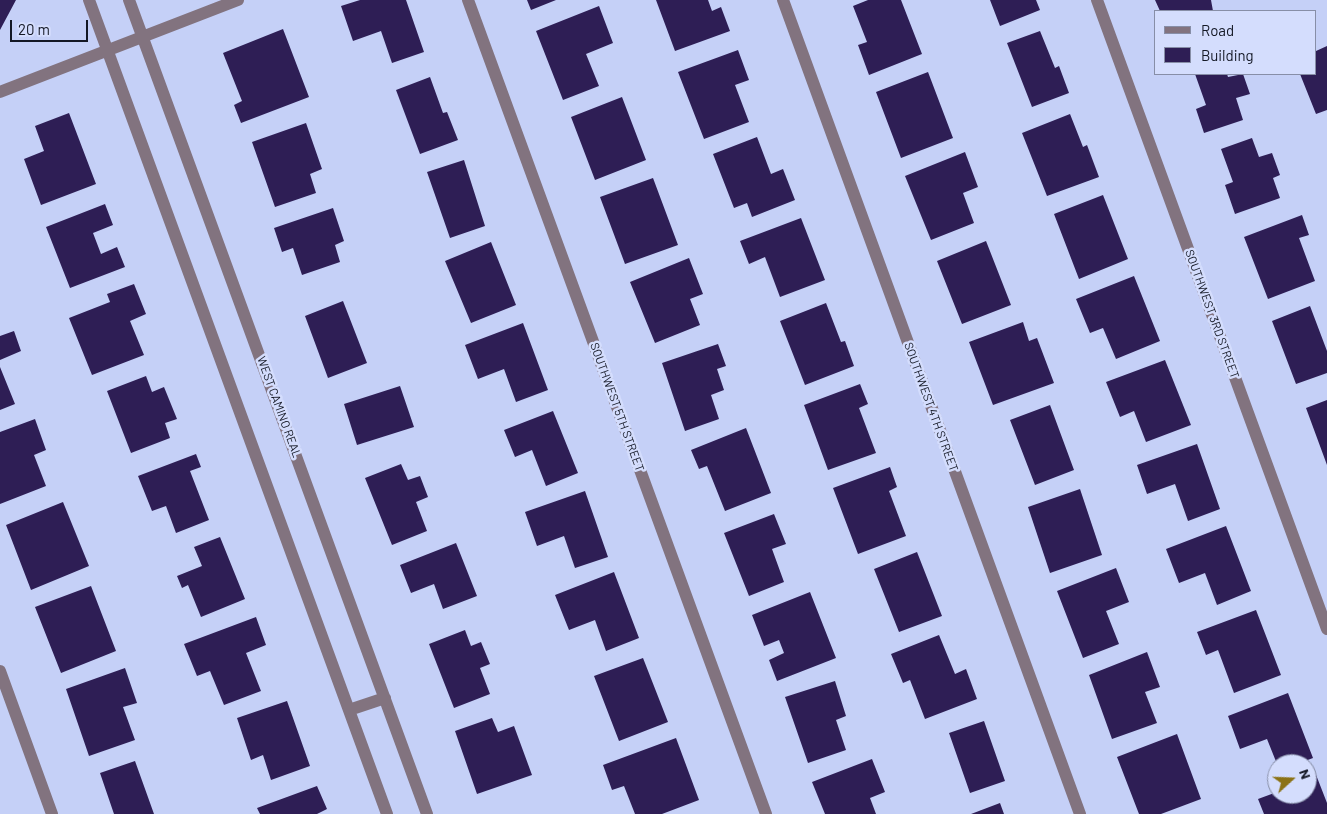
<!DOCTYPE html>
<html>
<head>
<meta charset="utf-8">
<style>
  body { margin:0 }
  #map { position:relative; width:1327px; height:814px; overflow:hidden; background:#c5d0f7; font-family:Barlow,sans-serif }
  canvas { display:block }
  .legend { position:absolute; left:1154px; top:10px; width:162px; height:65px; box-sizing:border-box; background:#d4ddfd; border:1px solid #878ea7; margin:0; padding:6px 9px; list-style:none; font-size:15px; color:#141825 }
  .legend li { display:flex; align-items:center; gap:10px; height:25px }
  .legend b { width:25px; border:1px solid #878ea7 }
  .north { position:absolute; left:1267px; top:754px; width:50px; height:50px; box-sizing:border-box; background:#d4ddfd; border:1px solid #878ea7; border-radius:50%; rotate:70deg; font-size:14px; font-weight:700; line-height:20px; text-align:center; color:#141825 }
  .north::after { content:''; display:block; margin:auto; width:18px; height:22px; background:#8b7215; clip-path:polygon(50% 0,100% 100%,50% 72%,0 100%) }
  .scale { position:absolute; left:10px; top:20px; width:78px; height:22px; box-sizing:border-box; border:2px solid #141825; border-top:0; padding-left:6px; font-size:15px; line-height:18px; white-space:nowrap; color:#141825; -webkit-text-stroke:4px #d4ddfd; paint-order:stroke }
</style>
</head>
<body>
<div id="map">
<canvas width="1327" height="814"></canvas>
<ul class="legend">
<li><b style="height:6px;background:#82737f"></b>Road</li>
<li><b style="height:14px;background:#2e1e55"></b>Building</li>
</ul>
<div class="north">N</div>
<div class="scale">20 m</div>
</div>
<script>
const c = document.querySelector('canvas').getContext('2d');
c.lineJoin = 'round';
function fillPath(path, color) { c.fillStyle = color; c.fill(path, 'evenodd'); }
const poly = rows => new Path2D(rows.map(r => 'M' + r).join(''));
function strokePath(path, color, width, dash) { c.strokeStyle = color; c.lineWidth = width; c.lineCap = dash ? 'butt' : 'round'; c.setLineDash(dash || []); c.stroke(path); }
function drawText(font, color, halo, rows, align = 'center') {
  c.font = font + ' Barlow,sans-serif'; c.lineWidth = 5; c.setLineDash([]); c.textBaseline = 'middle'; c.strokeStyle = halo; c.fillStyle = color; for (const [text, x, y, turn = 0] of rows) {
    c.save(); c.translate(x, y); c.rotate((+turn || 0) * Math.PI / 180); c.textAlign = isNaN(turn) ? turn : align; if (halo) c.strokeText(text, 0, 0); c.fillText(text, 0, 0); c.restore();
  }
}
fillPath(poly([
  [0,0,16,0,0,30],
  [360,0,406,0,424,52,392,63,381,31,353,41,341,6],
  [527,0,556,0,531,10],
  [656,0,708,0,712,11,721,7,730,31,675,51],
  [868,0,901,0,922,54,869,75,858,45,867,42,853,6],
  [990,0,1036,0,1040,10,1000,26],
  [1155,0,1211,0,1213,11,1163,10,1160,11],
  [599,6,613,43,586,54,599,86,563,100,536,31],
  [283,29,309,97,241,123,234,105,242,101,223,53],
  [1040,31,1055,68,1059,66,1069,93,1032,107,1007,43],
  [1327,46,1327,110,1316,114,1300,74,1316,74,1316,51],
  [738,50,749,80,735,85,749,122,704,139,678,72],
  [928,72,953,138,901,158,876,92],
  [1195,74,1227,74,1228,77,1243,74,1250,94,1236,98,1243,120,1204,133,1196,109,1206,105],
  [430,77,443,113,447,112,458,140,420,154,396,90],
  [622,97,646,160,595,180,571,117],
  [69,113,96,184,41,205,24,159,44,151,35,126],
  [1070,114,1083,147,1087,145,1099,177,1047,196,1022,133],
  [306,123,322,169,310,174,316,193,275,207,252,142],
  [757,137,771,174,783,169,795,200,752,217,747,203,734,208,713,154],
  [1252,138,1259,157,1272,153,1280,175,1273,178,1280,198,1235,214,1225,185,1233,182,1221,149],
  [965,152,978,187,963,193,974,223,931,240,905,176],
  [464,160,485,226,450,238,427,172],
  [653,178,678,245,625,264,600,197],
  [1103,195,1128,259,1079,279,1054,214],
  [105,204,113,225,93,233,101,254,117,247,125,267,70,288,46,227],
  [333,208,344,241,335,245,340,262,302,275,293,248,282,252,274,228],
  [1302,215,1309,235,1299,238,1315,281,1268,299,1244,237],
  [801,218,825,280,780,297,765,257,749,264,740,241],
  [986,241,1011,305,962,324,937,261],
  [491,242,516,305,471,323,445,261],
  [689,258,703,294,690,299,700,325,655,343,630,282],
  [1134,276,1160,341,1116,359,1103,328,1090,333,1076,299],
  [134,284,146,314,130,321,144,355,92,375,69,318,110,302,107,294],
  [343,301,367,363,328,378,305,316],
  [826,303,841,342,845,341,854,366,805,385,780,321],
  [1310,306,1327,351,1327,373,1296,384,1272,321],
  [1023,322,1029,341,1037,338,1054,383,993,405,969,342],
  [523,323,548,390,516,402,504,369,478,379,465,345],
  [14,331,21,351,0,360,0,336],
  [718,344,726,366,717,369,724,390,711,395,719,419,685,431,662,363],
  [1165,360,1191,425,1146,442,1134,411,1120,417,1106,382],
  [0,367,15,404,0,410],
  [146,376,152,392,164,387,177,419,165,423,170,438,131,453,107,391],
  [860,384,868,404,859,408,876,453,828,470,804,405],
  [400,386,414,427,357,445,344,404],
  [1327,400,1327,465,1306,408],
  [1050,405,1074,470,1035,485,1010,420],
  [553,411,578,473,546,486,532,450,515,457,504,430],
  [35,419,46,450,34,455,46,486,0,504,0,432],
  [746,428,771,493,725,511,707,466,699,469,691,450],
  [1197,444,1220,509,1188,521,1175,484,1147,494,1137,465],
  [196,454,201,467,190,471,209,520,176,533,166,506,152,511,138,476],
  [401,464,408,480,420,476,428,497,416,502,427,531,392,545,365,478],
  [890,467,897,487,889,491,906,536,858,554,833,488],
  [1080,489,1102,555,1050,573,1028,507],
  [585,491,608,557,575,568,564,536,537,546,525,512],
  [63,502,89,566,31,590,6,525],
  [774,514,786,544,772,549,784,582,749,596,724,533],
  [1226,526,1251,591,1217,605,1205,573,1179,583,1166,549],
  [220,537,245,599,201,617,188,585,182,588,177,576,202,566,194,547],
  [456,543,477,596,443,609,434,584,411,593,400,565],
  [917,552,942,616,899,632,874,569],
  [1116,568,1129,602,1106,611,1119,644,1083,658,1057,591],
  [614,572,639,638,606,651,595,620,569,630,555,595],
  [91,586,116,651,61,673,35,607],
  [810,592,836,658,777,681,769,660,784,653,779,640,764,646,752,615],
  [1256,610,1281,675,1234,693,1218,650,1206,655,1197,632],
  [256,617,266,645,246,653,261,691,224,705,210,671,197,676,184,644],
  [465,630,471,646,481,642,490,664,480,668,490,694,454,708,429,644],
  [939,635,955,674,966,669,977,699,925,719,910,680,903,683,891,654],
  [1147,652,1160,687,1145,692,1157,723,1112,739,1089,675],
  [643,658,668,722,619,741,594,676],
  [125,668,137,703,123,707,135,740,89,756,66,689],
  [835,681,846,716,836,720,846,750,808,763,785,697],
  [1288,693,1313,758,1297,764,1277,764,1267,739,1240,749,1228,716],
  [287,701,310,766,271,780,263,755,251,760,237,718],
  [492,718,498,732,514,726,532,775,477,794,455,731],
  [984,721,1005,781,970,793,949,733],
  [1177,734,1201,799,1161,814,1139,814,1117,757],
  [676,738,699,800,662,814,635,814,624,786,612,790,603,765],
  [872,759,885,792,870,798,876,814,825,814,812,782],
  [135,761,154,814,114,814,100,773],
  [1313,767,1327,803,1327,814,1264,814,1258,799,1277,792,1277,794,1307,794,1307,770],
  [317,786,327,809,317,814,260,814,257,808],
  [1000,803,1004,814,971,814]
]), '#2e1e55');
strokePath(poly([
  [89,0,387,814],
  [129,0,427,814],
  [468,0,766,814],
  [783,0,1080,814],
  [1097,0,1327,629],
  [0,92,238,0],
  [0,671,52,814],
  [349,710,385,698]
]), '#82737f', 12);
drawText('12px', '#141825', '#d4ddfd', [
  ["SOUTHWEST 3RD STREET",1212,314,70],
  ["WEST CAMINO REAL",279,407,70],
  ["SOUTHWEST 5TH STREET",617,407,70],
  ["SOUTHWEST 4TH STREET",931,407,70]
]);
</script>
</body>
</html>
